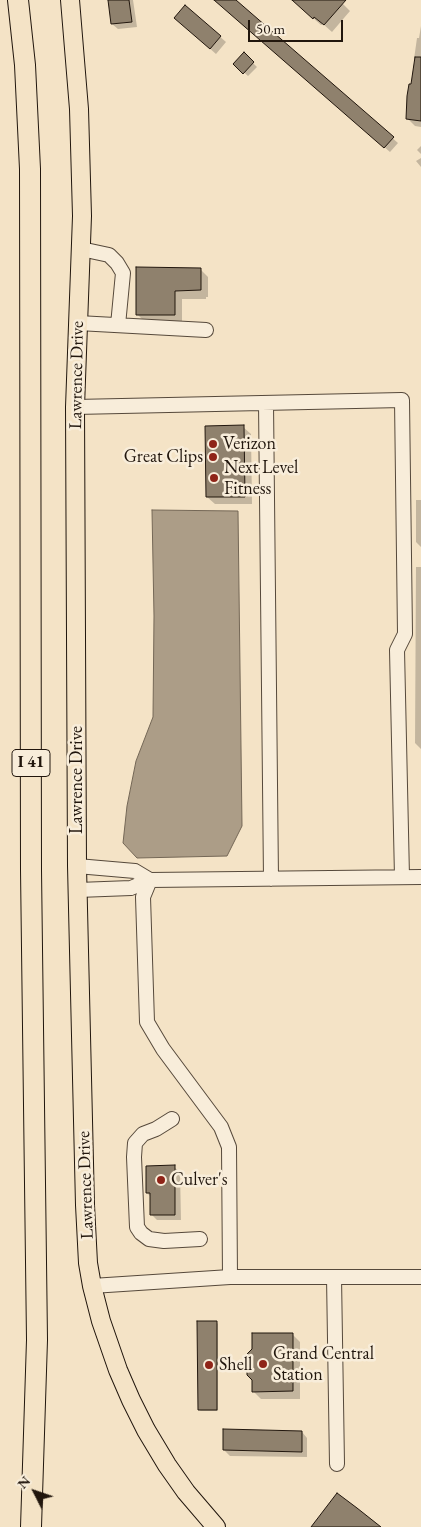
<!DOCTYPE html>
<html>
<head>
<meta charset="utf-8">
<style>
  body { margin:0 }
  #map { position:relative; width:421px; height:1527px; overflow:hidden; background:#f4e3c6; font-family:"EB Garamond",serif }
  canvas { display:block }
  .north { position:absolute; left:10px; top:1467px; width:50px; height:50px; -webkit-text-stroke:4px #f8edda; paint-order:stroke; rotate:311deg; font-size:14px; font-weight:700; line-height:20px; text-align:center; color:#21160d }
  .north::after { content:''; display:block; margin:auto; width:18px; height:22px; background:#21160d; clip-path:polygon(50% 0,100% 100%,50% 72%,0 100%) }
  .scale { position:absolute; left:248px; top:20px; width:95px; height:22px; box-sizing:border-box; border:2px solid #21160d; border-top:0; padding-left:6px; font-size:15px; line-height:18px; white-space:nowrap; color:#21160d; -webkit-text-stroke:4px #f8edda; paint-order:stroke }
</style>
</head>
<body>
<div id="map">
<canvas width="421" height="1527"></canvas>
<div class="north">N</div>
<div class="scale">50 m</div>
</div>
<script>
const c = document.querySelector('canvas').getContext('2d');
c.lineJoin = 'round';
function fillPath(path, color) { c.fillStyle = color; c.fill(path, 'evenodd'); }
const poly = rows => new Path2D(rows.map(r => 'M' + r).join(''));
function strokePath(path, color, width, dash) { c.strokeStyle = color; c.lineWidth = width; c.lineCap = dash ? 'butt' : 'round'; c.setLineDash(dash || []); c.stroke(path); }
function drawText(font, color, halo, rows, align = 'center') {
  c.font = font + ' "EB Garamond",serif'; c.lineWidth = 5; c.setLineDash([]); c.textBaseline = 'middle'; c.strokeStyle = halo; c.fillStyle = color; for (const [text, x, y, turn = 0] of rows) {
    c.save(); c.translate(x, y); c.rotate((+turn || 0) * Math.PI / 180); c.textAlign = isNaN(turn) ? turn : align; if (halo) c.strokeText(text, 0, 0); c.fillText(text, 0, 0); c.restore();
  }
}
const water = poly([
  [152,510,238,511,242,826,227,856,137,858,123,843,127,806,136,761,153,717,154,616,152,510]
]);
fillPath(water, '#ac9d87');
strokePath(water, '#746756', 1);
fillPath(poly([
  [109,0,133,0,137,27,118,29,112,24],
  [214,0,234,0,398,143,390,152],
  [296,0,341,0,341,2,350,11,332,32,323,24,321,25,305,11],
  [185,6,226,42,216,54,181,23],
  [421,26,421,127,415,126,407,118,416,60,414,59,417,38,419,38],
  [244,54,257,67,248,76,235,64],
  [421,146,421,154,417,150],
  [421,158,421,167,416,161],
  [200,269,208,277,208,297,206,297,206,299,182,299,182,322,145,322,137,314],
  [243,427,251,434,252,504,215,504,207,497],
  [416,500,421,500,421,547,416,542],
  [416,567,421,567,421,749,415,743],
  [174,1167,180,1172,181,1220,157,1220,152,1215,151,1197,147,1193],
  [216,1322,218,1324,218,1411,201,1411,199,1410],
  [292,1334,300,1342,300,1399,261,1399,254,1392],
  [302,1432,307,1438,307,1457,230,1456,224,1450]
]), '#0003');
const building = poly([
  [108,0,129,0,132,22,111,24,108,0],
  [214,0,236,0,394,137,384,148,214,0],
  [292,0,346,0,324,25,314,17,313,19,292,0],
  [185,5,221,36,210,49,174,18,185,5],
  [244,52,254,62,243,74,233,64,244,52],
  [415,57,421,57,421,121,406,119,407,96,409,84,411,84,415,57],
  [136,267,201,268,201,290,175,291,175,315,136,315,136,267],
  [244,425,245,497,206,497,205,426,244,425],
  [175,1165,175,1215,150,1215,150,1193,146,1193,146,1166,175,1165],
  [197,1321,217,1321,217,1410,198,1410,197,1321],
  [252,1333,293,1333,293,1391,252,1392,252,1380,247,1375,247,1354,252,1349,252,1333],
  [223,1429,302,1431,302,1452,223,1450,223,1429],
  [337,1493,357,1508,381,1527,311,1527,337,1493]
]);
fillPath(building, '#8f816d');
strokePath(building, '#21160d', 1);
const minor = poly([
  [81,249,109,255,117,263,123,273,118,325],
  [78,323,206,330],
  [266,403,271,879],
  [75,407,402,400,405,634,397,650,402,877],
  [77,866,135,871,150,880],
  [150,880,143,897,147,1022,163,1049,221,1127,229,1147,230,1277],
  [78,890,131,888,150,880,421,877],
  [172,1119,156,1129,143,1134,135,1143,134,1157,137,1227,141,1233,149,1239,164,1241,200,1239],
  [334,1277,337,1464],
  [92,1286,230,1277,421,1277]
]);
const major = poly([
  [70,0,79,109,82,216,75,407,77,866,85,1205,88,1263,92,1286,101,1321,118,1370,131,1400,146,1430,167,1465,186,1492,216,1527]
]);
const highway = poly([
  [18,0,25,65,30,169,31,870,37,1340,31,1527]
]);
strokePath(minor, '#56493b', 16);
strokePath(major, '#21160d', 20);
strokePath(highway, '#21160d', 22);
strokePath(minor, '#f8edda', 14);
strokePath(major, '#f4e3c6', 18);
strokePath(highway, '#f4e3c6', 20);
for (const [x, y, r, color] of [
  [213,444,5,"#8f2418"],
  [213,457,5,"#8f2418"],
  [214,478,5,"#8f2418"],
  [161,1180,5,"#8f2418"],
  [263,1364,5,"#8f2418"],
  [209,1365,5,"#8f2418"]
]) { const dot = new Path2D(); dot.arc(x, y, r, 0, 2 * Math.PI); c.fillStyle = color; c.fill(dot); strokePath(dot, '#f8edda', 2); }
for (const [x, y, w] of [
  [31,763,38]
]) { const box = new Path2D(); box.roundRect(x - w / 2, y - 13.5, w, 27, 4); c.fillStyle = '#f8edda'; c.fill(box); strokePath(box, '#21160d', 1); }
drawText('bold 16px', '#21160d', null, [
  ["I 41",31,763]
]);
drawText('18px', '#21160d', '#f8edda', [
  ["Lawrence Drive",77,375,-89],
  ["Lawrence Drive",77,780,-90],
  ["Lawrence Drive",86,1185,-92]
]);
drawText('18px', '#21160d', '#f8edda', [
  ["Verizon",223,444],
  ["Great Clips",203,457,"right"],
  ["Next Level",224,468],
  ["Fitness",224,489],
  ["Culver's",171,1180],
  ["Grand Central",273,1354],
  ["Station",273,1375],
  ["Shell",219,1365]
], 'left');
</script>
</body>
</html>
